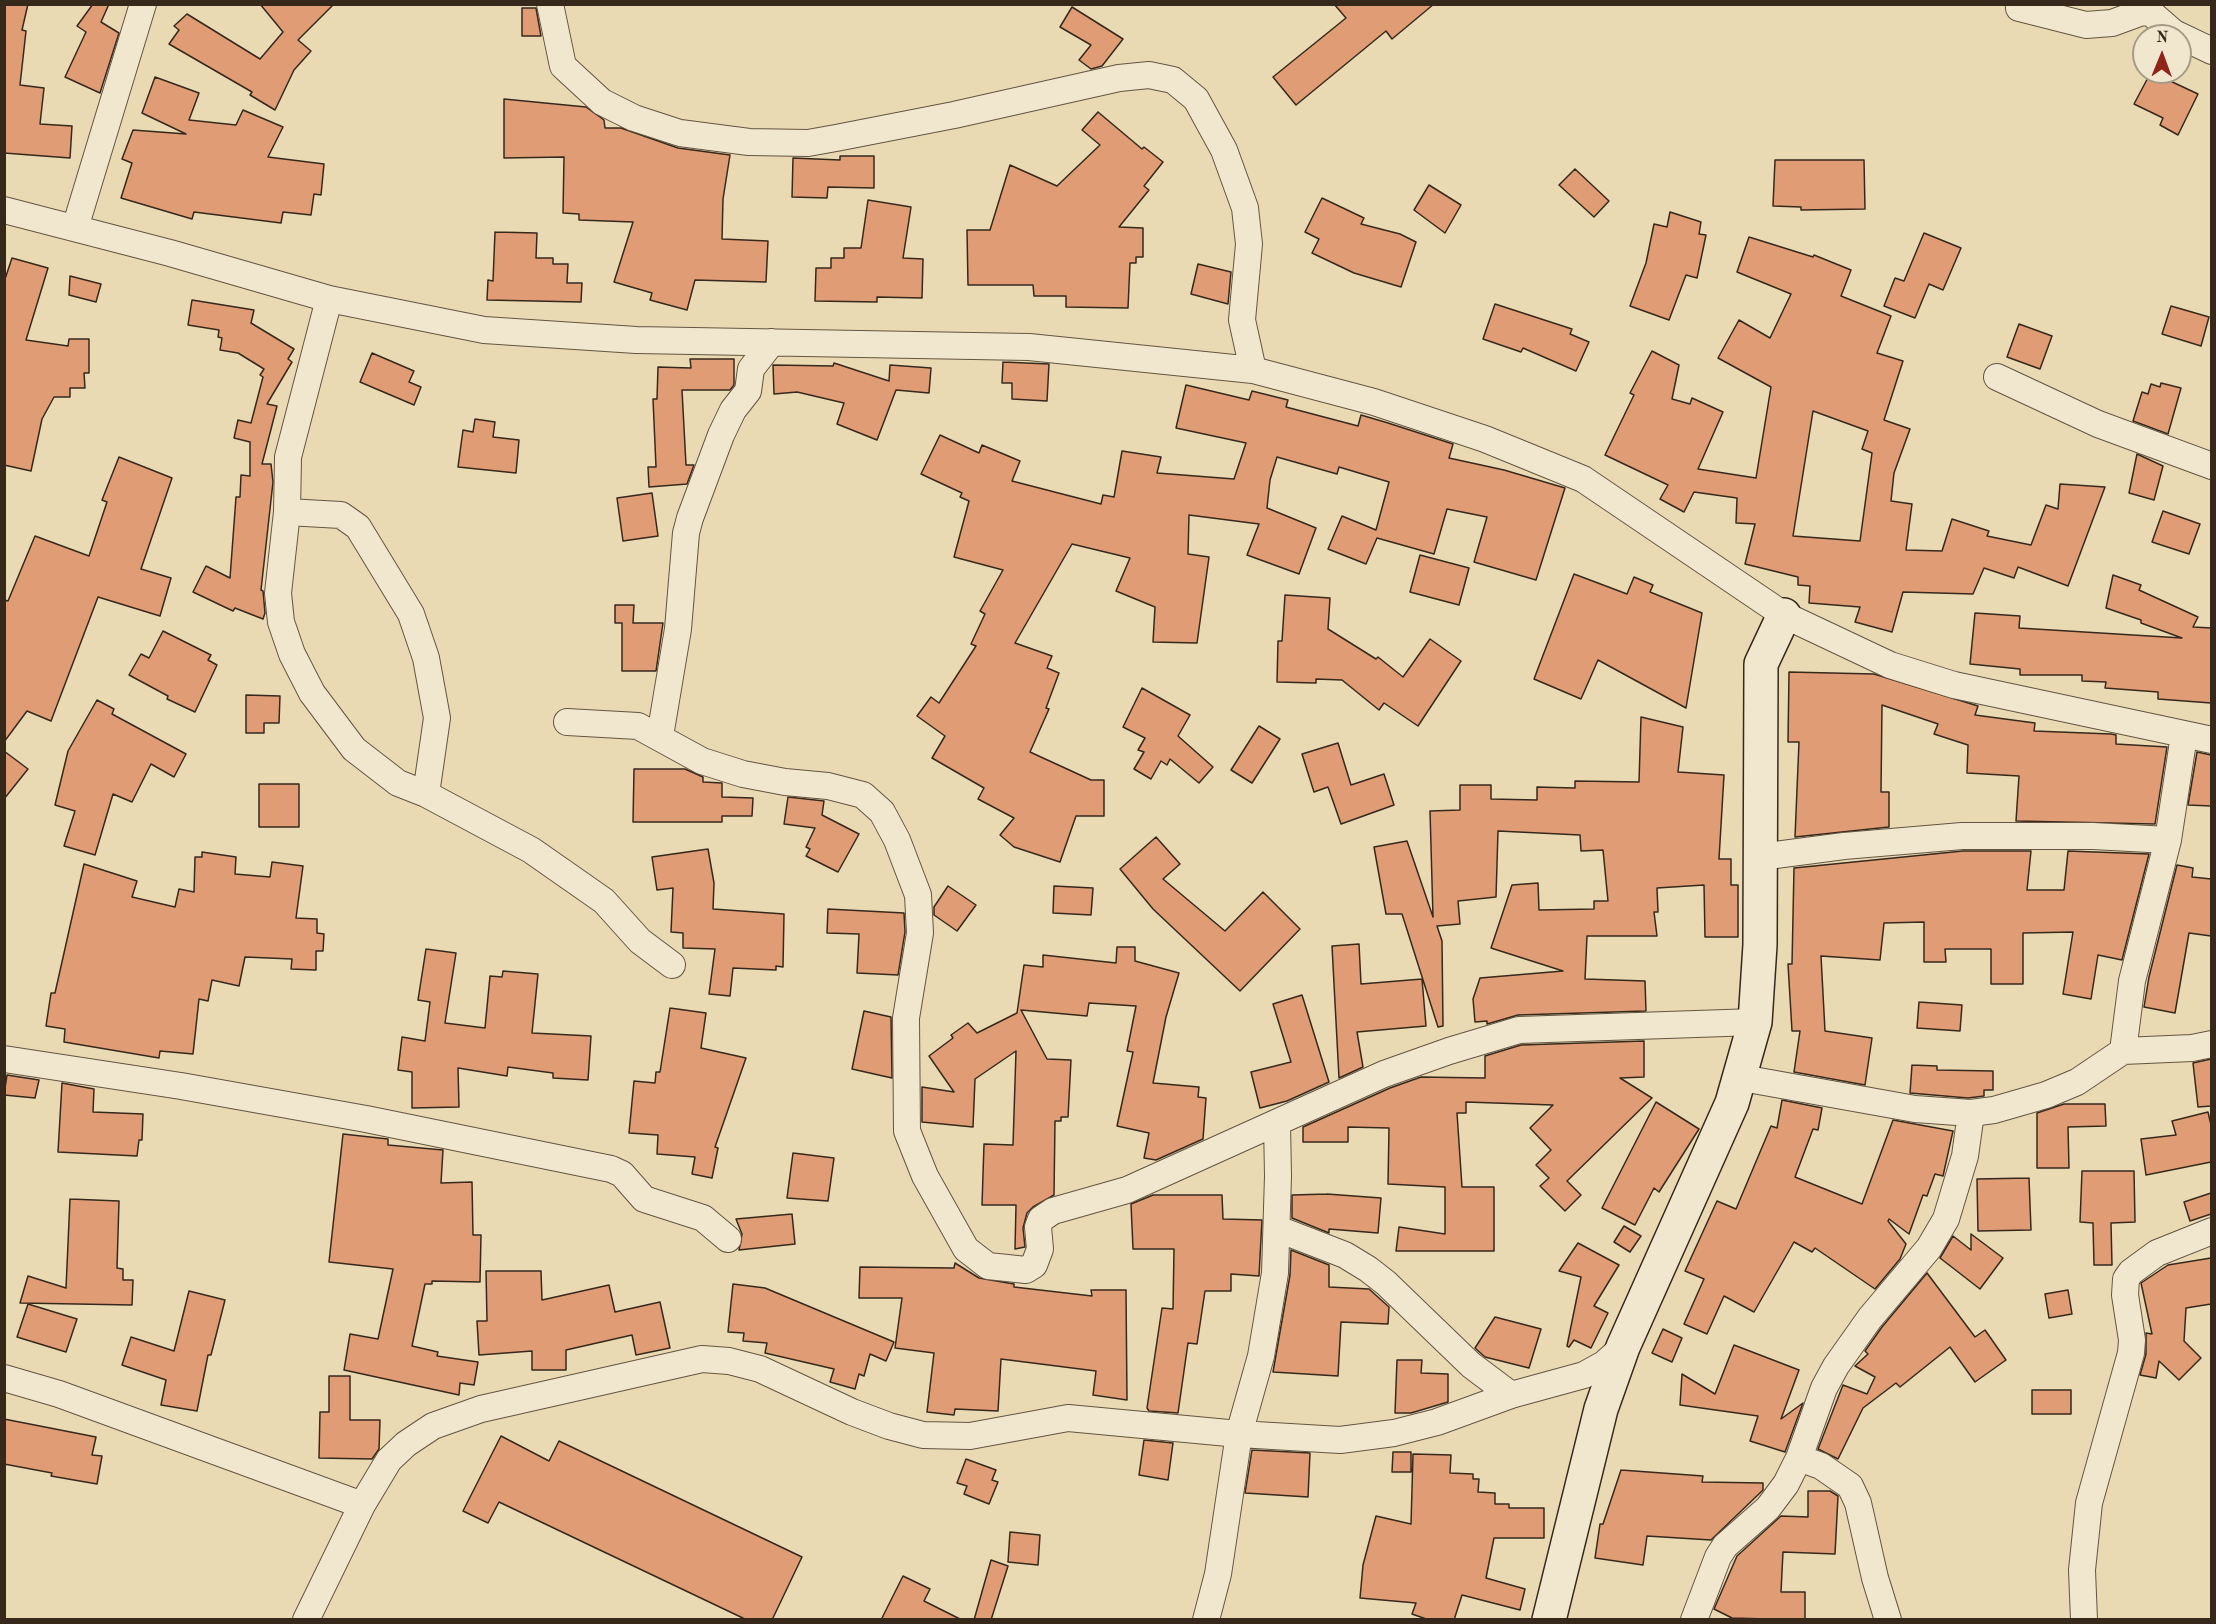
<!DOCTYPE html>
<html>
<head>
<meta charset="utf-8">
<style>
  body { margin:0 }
  #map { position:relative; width:2216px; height:1624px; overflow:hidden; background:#eadab4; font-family:"Old Standard TT",serif }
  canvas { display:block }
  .frame { position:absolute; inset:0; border:6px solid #36291c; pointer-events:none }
  .north { position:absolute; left:2132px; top:24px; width:60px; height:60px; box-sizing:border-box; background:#f1e7ce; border:2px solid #a69b87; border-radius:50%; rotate:1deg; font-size:16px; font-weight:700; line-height:24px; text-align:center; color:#36291c }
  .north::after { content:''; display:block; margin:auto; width:21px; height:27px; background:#8f2418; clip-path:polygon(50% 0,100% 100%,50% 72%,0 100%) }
</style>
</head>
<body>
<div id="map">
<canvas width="2216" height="1624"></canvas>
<div class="frame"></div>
<div class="north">N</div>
</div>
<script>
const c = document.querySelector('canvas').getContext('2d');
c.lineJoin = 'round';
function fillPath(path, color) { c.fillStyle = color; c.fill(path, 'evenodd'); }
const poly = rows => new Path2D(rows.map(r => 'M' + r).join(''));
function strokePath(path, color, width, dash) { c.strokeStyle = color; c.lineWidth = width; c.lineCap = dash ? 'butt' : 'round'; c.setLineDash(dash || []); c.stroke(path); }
const building = poly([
  [4,4,28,4,22,30,26,31,20,85,44,88,40,124,72,126,70,158,4,153,4,4],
  [93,4,109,4,101,22,119,33,100,93,65,77,86,32,77,26,93,4],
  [260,4,334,4,298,40,311,51,294,70,275,110,250,95,252,92,169,44,179,30,174,26,187,14,260,59,283,32,260,4],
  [1334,4,1434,4,1392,39,1386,31,1296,105,1273,77,1346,18,1334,4],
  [1072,7,1123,39,1102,66,1091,69,1079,60,1091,45,1060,27,1072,7],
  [522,8,536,8,541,36,522,36,522,8],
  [2151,72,2198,94,2178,135,2160,125,2163,118,2134,104,2151,72],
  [155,77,199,93,189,120,236,125,243,110,283,127,268,157,324,164,321,195,314,194,311,215,283,212,281,223,194,212,192,219,121,198,132,163,122,159,133,130,186,134,142,113,155,77],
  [504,99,586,107,604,120,605,128,621,128,678,148,730,155,723,199,722,239,768,241,766,282,695,280,687,310,650,300,652,293,614,282,633,222,579,220,579,214,563,213,564,157,504,158,504,99],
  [1098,112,1142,149,1144,147,1163,162,1144,186,1149,190,1119,227,1143,228,1143,257,1136,257,1136,263,1130,263,1128,308,1066,307,1066,296,1034,296,1033,285,968,285,967,230,990,230,1010,165,1057,186,1100,145,1082,130,1098,112],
  [840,156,874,156,874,188,828,187,827,198,792,197,793,158,840,160,840,156],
  [1775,160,1864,160,1865,209,1801,210,1801,207,1773,206,1775,160],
  [1575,169,1609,201,1594,217,1559,185,1575,169],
  [1429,185,1461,205,1445,233,1414,210,1429,185],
  [1322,198,1364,218,1361,224,1400,234,1416,242,1401,287,1354,273,1312,253,1319,239,1305,232,1322,198],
  [868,200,911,207,903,258,923,259,922,298,877,297,877,302,815,301,816,268,831,268,831,258,844,258,844,248,861,248,868,200],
  [1670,212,1701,222,1699,234,1706,235,1697,278,1686,275,1669,320,1630,306,1646,263,1654,224,1667,227,1670,212],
  [495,232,537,233,536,258,553,258,553,264,568,264,567,283,582,283,581,302,487,300,488,280,493,281,495,232],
  [1924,233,1961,248,1943,290,1929,284,1915,318,1884,306,1895,278,1904,281,1924,233],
  [1749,237,1813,257,1814,255,1851,270,1841,296,1891,316,1877,353,1903,361,1884,420,1910,429,1894,473,1891,501,1912,504,1906,550,1942,551,1952,519,1989,531,1987,536,2031,545,2046,505,2058,509,2060,484,2105,487,2068,586,2018,567,2014,578,1984,568,1973,594,1903,592,1892,632,1855,622,1860,607,1809,603,1810,586,1798,585,1798,577,1745,564,1755,524,1736,523,1737,498,1694,492,1684,512,1660,499,1668,485,1605,455,1634,395,1630,393,1652,351,1679,365,1672,399,1690,404,1692,398,1723,412,1698,469,1756,478,1771,387,1718,358,1739,320,1770,338,1791,294,1737,272,1749,237],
  [1813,411,1868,431,1862,449,1872,453,1860,541,1793,536,1813,411],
  [12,258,48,268,26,340,68,346,69,339,89,339,89,373,84,373,85,388,70,388,70,397,54,397,42,419,31,471,4,465,4,282,12,258],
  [1198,264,1231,272,1228,304,1191,294,1198,264],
  [70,276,101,284,96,302,69,295,70,276],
  [192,300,254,310,251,323,294,349,288,359,292,362,267,404,277,406,262,464,271,464,273,482,261,590,263,591,265,613,263,619,235,608,233,611,193,592,206,566,230,578,236,497,240,497,241,475,250,476,250,442,234,438,238,420,251,423,263,377,260,375,264,369,238,353,220,350,222,338,218,337,219,330,188,325,192,300],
  [1495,304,1572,329,1570,334,1589,342,1576,371,1523,348,1521,352,1483,339,1495,304],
  [2171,306,2209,317,2201,346,2162,334,2171,306],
  [2019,324,2052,336,2040,369,2007,357,2019,324],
  [372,353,414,371,409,382,421,387,414,405,360,382,372,353],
  [690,359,734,359,734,385,730,390,682,390,686,465,694,465,687,484,649,487,648,467,656,467,653,399,657,399,658,367,691,368,690,359],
  [1003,362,1049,364,1047,401,1012,399,1012,383,1002,383,1003,362],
  [834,363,889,381,890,365,931,368,929,393,896,390,877,440,837,424,844,403,797,392,774,394,773,365,833,366,834,363],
  [2161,383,2181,388,2168,434,2133,421,2142,392,2148,394,2151,384,2160,387,2161,383],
  [1186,385,1249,400,1252,391,1288,400,1286,407,1358,426,1361,415,1388,423,1453,444,1449,458,1504,470,1565,488,1536,580,1474,562,1487,517,1447,509,1434,554,1377,538,1366,564,1328,549,1342,516,1376,530,1389,482,1339,467,1337,474,1277,457,1270,480,1267,508,1316,528,1299,574,1247,555,1259,524,1189,515,1188,554,1209,557,1197,643,1153,642,1155,607,1116,591,1130,558,1072,544,1015,643,1052,656,1047,668,1059,673,1046,708,1049,709,1030,752,1091,780,1104,780,1104,816,1076,816,1060,862,1014,847,1000,835,1014,818,978,799,984,788,932,758,945,736,917,716,931,697,939,703,976,646,971,644,985,614,980,611,1003,570,954,557,969,501,960,497,962,493,921,474,940,435,979,453,982,445,1020,461,1012,481,1101,504,1103,495,1114,497,1122,451,1161,457,1157,473,1234,479,1246,443,1176,428,1186,385],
  [475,419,495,422,493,437,519,440,516,473,458,467,463,430,473,432,475,419],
  [2137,454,2163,466,2154,500,2129,493,2137,454],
  [119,457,172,478,141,569,171,578,160,616,98,597,51,721,27,711,4,742,4,600,8,601,35,536,89,556,107,502,102,500,119,457],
  [652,493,658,536,623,541,617,498,652,493],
  [2163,511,2200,524,2189,554,2152,542,2163,511],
  [1420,555,1469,568,1459,605,1410,592,1420,555],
  [1574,574,1627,594,1634,577,1653,585,1650,592,1702,613,1686,708,1598,660,1581,699,1534,679,1574,574],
  [2113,575,2141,585,2139,590,2198,617,2193,627,2211,628,2211,703,2158,699,2158,692,2105,688,2106,682,2082,681,2082,675,2020,675,2020,669,1970,664,1975,613,2020,616,2019,628,2182,638,2141,623,2141,620,2106,608,2113,575],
  [1285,595,1330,598,1328,629,1376,659,1378,657,1403,677,1430,639,1461,661,1418,726,1384,703,1379,710,1342,680,1316,679,1316,683,1277,682,1278,641,1282,641,1285,595],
  [615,605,634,605,633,623,663,623,656,671,622,671,622,623,615,623,615,605],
  [163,631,211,655,208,660,217,665,195,712,167,699,168,696,129,675,141,654,149,658,163,631],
  [1789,672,1874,674,1978,706,1975,715,2035,723,2034,731,2111,734,2116,735,2116,744,2167,747,2155,824,2016,821,2019,776,1967,773,1968,745,1934,734,1938,724,1882,705,1881,792,1889,792,1889,827,1795,837,1799,742,1788,742,1789,672],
  [1142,688,1190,715,1178,736,1213,767,1199,783,1170,759,1167,765,1161,761,1151,779,1134,769,1144,752,1138,750,1145,738,1123,727,1142,688],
  [246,695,280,696,279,723,264,723,264,733,246,733,246,695],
  [97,700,114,709,112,714,186,754,174,777,151,764,132,802,113,794,95,855,64,846,75,811,55,805,68,751,97,700],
  [1641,717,1683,727,1678,772,1724,775,1719,859,1731,859,1731,885,1738,885,1738,937,1705,937,1704,885,1657,888,1658,912,1654,912,1657,936,1587,936,1585,979,1645,981,1646,1011,1518,1015,1487,1024,1487,1021,1475,1022,1473,999,1480,978,1563,971,1491,948,1512,885,1538,883,1539,910,1594,909,1594,901,1608,901,1603,850,1581,851,1580,835,1498,831,1496,897,1458,901,1460,924,1437,926,1442,941,1443,1026,1438,1027,1402,914,1386,914,1374,847,1407,841,1433,917,1430,811,1460,810,1460,785,1491,785,1491,799,1537,800,1537,787,1575,788,1575,781,1639,782,1641,717],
  [1259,726,1280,739,1252,783,1231,770,1259,726],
  [1338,743,1351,785,1384,774,1394,805,1341,824,1328,787,1314,792,1302,754,1338,743],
  [4,751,28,769,4,799,4,751],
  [2197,752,2211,755,2211,806,2188,805,2197,752],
  [634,769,685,769,703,777,703,782,722,783,722,797,753,798,752,816,722,816,722,822,633,822,634,769],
  [259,784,299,784,299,827,259,827,259,784],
  [788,797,824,801,822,815,859,834,838,872,806,856,810,849,806,847,815,828,784,824,788,797],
  [1156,837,1180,864,1163,879,1225,931,1263,892,1300,929,1240,991,1153,909,1120,869,1156,837],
  [708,849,714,883,713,909,784,914,783,967,776,966,776,970,733,968,730,996,709,994,715,949,683,948,683,933,671,932,673,888,657,890,652,857,708,849],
  [1963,851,2031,851,2027,890,2064,890,2068,851,2149,854,2122,960,2098,955,2091,999,2063,994,2073,932,2023,933,2023,984,1991,984,1991,949,1945,949,1946,962,1924,962,1924,922,1884,923,1880,960,1821,956,1825,1031,1872,1038,1865,1085,1794,1072,1800,1031,1792,1031,1788,964,1792,964,1794,868,1963,851],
  [202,852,236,857,235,874,270,877,272,862,303,866,296,918,317,919,317,933,324,934,323,951,316,951,316,970,291,969,292,959,245,957,239,986,212,980,208,1001,199,999,193,1054,160,1051,159,1058,64,1042,65,1029,46,1026,51,993,55,993,84,864,137,881,132,897,175,907,179,889,194,892,195,857,202,857,202,852],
  [2177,865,2193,868,2192,877,2211,879,2211,936,2189,933,2175,1013,2144,1007,2149,977,2177,865],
  [948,886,976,905,957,931,934,915,934,907,948,886],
  [1054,886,1093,888,1091,915,1053,913,1054,886],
  [828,909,904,913,905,932,898,975,857,973,859,934,827,933,828,909],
  [1359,944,1361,984,1422,979,1426,1026,1357,1032,1363,1067,1339,1078,1332,946,1359,944],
  [1117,947,1135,947,1135,961,1179,973,1166,1017,1153,1083,1199,1087,1198,1097,1206,1098,1203,1139,1156,1160,1144,1158,1149,1133,1117,1126,1133,1052,1127,1051,1136,1006,1089,1003,1087,1016,1021,1010,1047,1059,1071,1060,1068,1117,1061,1117,1061,1121,1055,1121,1054,1195,1033,1207,1027,1213,1023,1228,1025,1247,1015,1249,1016,1205,982,1205,984,1144,1013,1145,1016,1051,975,1079,973,1127,922,1122,922,1087,954,1092,929,1056,953,1038,951,1035,968,1023,977,1033,1017,1013,1024,965,1043,967,1043,955,1116,963,1117,947],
  [426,949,456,953,445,1023,485,1028,490,976,502,977,503,971,538,974,532,1033,591,1036,588,1080,553,1078,553,1073,508,1067,507,1076,458,1068,459,1107,412,1108,412,1072,398,1070,402,1037,425,1041,430,1002,418,1000,426,949],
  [1302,995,1329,1082,1287,1101,1260,1108,1251,1072,1291,1062,1273,1004,1302,995],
  [1919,1002,1962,1005,1960,1031,1917,1028,1919,1002],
  [670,1008,706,1013,701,1048,746,1058,715,1147,718,1148,712,1178,692,1174,695,1157,657,1154,658,1135,629,1133,634,1081,655,1083,656,1072,660,1072,670,1008],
  [864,1011,891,1017,892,1078,852,1069,864,1011],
  [1644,1041,1644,1077,1620,1078,1652,1098,1567,1181,1581,1195,1565,1211,1540,1186,1549,1178,1536,1165,1551,1150,1530,1128,1553,1105,1466,1102,1466,1113,1457,1113,1462,1187,1494,1187,1494,1251,1396,1251,1399,1227,1445,1234,1445,1187,1388,1184,1389,1128,1348,1127,1348,1142,1303,1142,1303,1127,1390,1088,1421,1077,1485,1078,1485,1056,1521,1045,1644,1041],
  [2211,1059,2211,1106,2198,1107,2193,1063,2211,1059],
  [1912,1065,1937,1066,1937,1070,1993,1071,1993,1090,1984,1090,1984,1096,1968,1098,1910,1093,1912,1065],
  [7,1075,39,1080,35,1098,4,1095,7,1075],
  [62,1083,94,1089,93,1112,143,1114,142,1140,139,1140,137,1156,58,1152,62,1083],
  [1782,1100,1822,1108,1818,1130,1813,1129,1795,1177,1862,1204,1893,1120,1953,1131,1943,1176,1935,1174,1927,1196,1923,1195,1909,1234,1889,1219,1888,1221,1906,1244,1900,1259,1875,1289,1815,1248,1812,1252,1794,1242,1754,1312,1724,1296,1707,1334,1684,1324,1704,1279,1685,1271,1717,1201,1736,1209,1771,1126,1777,1128,1782,1100],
  [1656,1102,1699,1129,1659,1192,1654,1188,1635,1225,1602,1208,1656,1102],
  [2064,1104,2105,1104,2106,1126,2068,1127,2069,1168,2037,1168,2037,1113,2064,1104],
  [2208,1112,2211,1125,2211,1162,2146,1175,2141,1139,2176,1135,2172,1121,2208,1112],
  [343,1134,388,1139,388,1145,443,1150,441,1183,472,1182,473,1235,481,1235,480,1282,432,1281,432,1284,425,1284,412,1346,438,1352,437,1356,478,1362,474,1385,460,1383,459,1395,344,1370,350,1334,378,1339,393,1269,329,1262,343,1134],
  [793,1153,834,1158,828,1201,787,1198,793,1153],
  [2082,1171,2134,1171,2135,1222,2111,1223,2112,1265,2094,1265,2093,1223,2080,1222,2082,1171],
  [2029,1178,2031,1230,1978,1231,1977,1179,2029,1178],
  [2211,1193,2211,1214,2190,1221,2184,1202,2211,1193],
  [1327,1194,1381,1198,1378,1233,1329,1229,1329,1233,1292,1218,1292,1195,1327,1194],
  [1153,1195,1222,1195,1223,1219,1262,1220,1259,1276,1231,1274,1231,1291,1205,1291,1197,1344,1188,1343,1178,1413,1149,1411,1147,1408,1162,1308,1173,1309,1174,1249,1133,1249,1131,1204,1153,1195],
  [70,1199,119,1201,117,1268,123,1269,123,1280,133,1280,132,1305,20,1303,28,1276,66,1288,70,1199],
  [792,1214,795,1244,739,1250,742,1234,736,1219,792,1214],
  [1624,1226,1641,1236,1630,1252,1614,1242,1624,1226],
  [1971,1234,2003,1258,1980,1289,1940,1258,1953,1236,1971,1250,1971,1234],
  [1578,1243,1619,1265,1594,1306,1608,1313,1591,1348,1574,1340,1569,1347,1567,1346,1581,1277,1559,1271,1578,1243],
  [1291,1250,1329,1265,1329,1287,1369,1289,1389,1307,1388,1324,1341,1322,1338,1376,1273,1372,1290,1275,1291,1250],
  [2211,1258,2211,1304,2186,1308,2184,1341,2201,1358,2179,1380,2159,1361,2156,1378,2140,1375,2146,1354,2146,1333,2152,1334,2141,1283,2168,1265,2211,1258],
  [955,1263,979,1278,1014,1284,1014,1287,1092,1296,1091,1290,1126,1290,1127,1400,1093,1395,1096,1371,1001,1359,998,1411,955,1409,954,1415,927,1412,934,1353,895,1348,902,1298,859,1298,860,1267,954,1268,955,1263],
  [486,1271,541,1271,542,1300,609,1285,615,1312,660,1302,670,1348,636,1355,632,1335,566,1350,566,1370,532,1370,532,1351,479,1355,477,1321,487,1321,486,1271],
  [1927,1273,1975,1337,1985,1330,2006,1360,1975,1382,1950,1347,1900,1387,1896,1383,1863,1408,1838,1459,1818,1449,1843,1385,1867,1394,1875,1377,1855,1366,1868,1354,1865,1351,1882,1327,1927,1273],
  [733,1284,765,1288,894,1342,886,1361,870,1354,864,1376,859,1374,855,1389,830,1382,834,1369,765,1353,767,1343,743,1341,744,1333,728,1332,733,1284],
  [2068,1290,2072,1314,2049,1318,2045,1294,2068,1290],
  [189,1291,225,1300,211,1355,208,1355,197,1411,161,1405,166,1380,122,1365,131,1337,174,1351,189,1291],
  [28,1304,77,1319,66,1352,17,1337,28,1304],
  [1495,1317,1541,1329,1529,1368,1485,1357,1475,1348,1495,1317],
  [1663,1329,1682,1338,1672,1362,1652,1353,1663,1329],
  [1734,1345,1799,1370,1781,1419,1803,1403,1785,1452,1750,1441,1758,1416,1680,1405,1682,1374,1715,1394,1734,1345],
  [1397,1360,1422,1360,1421,1373,1448,1374,1448,1402,1411,1413,1395,1413,1397,1360],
  [329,1376,350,1376,350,1420,380,1420,379,1449,372,1459,319,1458,320,1412,329,1412,329,1376],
  [2032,1390,2071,1390,2071,1414,2032,1414,2032,1390],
  [4,1419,96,1437,92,1455,102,1456,97,1484,51,1476,52,1473,4,1464,4,1419],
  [501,1436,549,1461,559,1441,802,1557,772,1620,747,1620,499,1502,488,1523,463,1511,501,1436],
  [1144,1440,1173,1443,1168,1480,1139,1475,1144,1440],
  [1252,1450,1310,1453,1308,1497,1245,1493,1252,1450],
  [1393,1452,1411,1452,1411,1472,1392,1472,1393,1452],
  [1413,1454,1451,1455,1450,1473,1473,1474,1473,1479,1479,1479,1478,1492,1495,1493,1495,1504,1509,1504,1509,1508,1544,1508,1544,1538,1494,1538,1486,1578,1525,1589,1520,1610,1462,1595,1454,1620,1429,1620,1412,1614,1416,1603,1360,1598,1363,1565,1376,1516,1411,1524,1413,1454],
  [966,1459,996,1470,992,1480,998,1482,989,1504,964,1494,967,1486,957,1483,966,1459],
  [1621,1470,1703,1476,1702,1482,1763,1483,1763,1490,1711,1540,1647,1536,1643,1565,1595,1558,1600,1524,1603,1524,1621,1470],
  [1808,1491,1830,1491,1838,1496,1835,1554,1783,1552,1781,1592,1805,1592,1805,1620,1732,1618,1714,1609,1737,1556,1781,1516,1808,1517,1808,1491],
  [1010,1532,1040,1535,1038,1565,1008,1562,1010,1532],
  [991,1560,1008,1566,991,1620,974,1620,991,1560],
  [903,1576,930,1589,924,1601,962,1620,881,1620,903,1576]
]);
fillPath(building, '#e09c75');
strokePath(building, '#36291c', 1.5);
const street = poly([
  [550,4,563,66,602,102,634,118,680,133,749,142,808,143,836,138,954,115,1119,78,1149,75,1173,80,1196,99,1224,150,1245,208,1249,244,1242,320,1253,370],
  [2019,8,2086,25,2112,23,2142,12,2151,13,2174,33,2212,51],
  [4,210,170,253,329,299,484,330,636,340,1029,347,1253,370,1374,402,1485,439,1583,479,1784,615,1890,665,1954,685,2212,740],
  [75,228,143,4],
  [329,299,288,457,287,512,278,593,281,622,292,654,312,693,354,749,398,783,426,794,531,850,604,901,640,941,672,965],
  [1997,377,2098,424,2212,466],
  [287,512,341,515,358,527,411,614,426,658,437,718,426,794],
  [567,722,638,726,702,761,743,774,785,782,828,786,863,795,882,812,897,840,918,895,920,933,906,1018,907,1131,925,1176,966,1249,988,1266,1026,1270,1034,1265,1040,1249,1038,1227,1041,1219,1053,1211,1127,1190,1384,1074,1449,1051,1519,1030,1755,1022],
  [660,736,678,629,686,533,690,518,721,435,733,410,748,391,751,369,772,342],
  [1760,857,1844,846,1962,836,2093,836,2168,840],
  [2123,1051,2132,981,2168,840,2184,735],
  [4,1059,181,1086,366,1119,611,1169,622,1174,644,1199,703,1218,728,1239],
  [1742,1078,1915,1109,1971,1113,1994,1110,2046,1095,2077,1082,2123,1051,2192,1048,2212,1044],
  [1278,1229,1345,1255,1368,1269,1386,1283,1471,1365,1511,1395],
  [4,1378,59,1394,362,1505],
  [1799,1458,1821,1466,1850,1486,1858,1503,1875,1578,1888,1620],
  [306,1620,362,1505,389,1460,406,1444,433,1426,481,1409,702,1359,729,1361,760,1369,852,1412,889,1426,923,1435,970,1436,1068,1418,1239,1434,1340,1440,1394,1433,1437,1422,1511,1395,1584,1375,1604,1364,1623,1347],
  [1206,1620,1218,1574,1239,1434,1261,1356,1275,1273,1278,1176,1277,1123],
  [1694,1620,1718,1557,1725,1546,1768,1508,1786,1484,1799,1458,1824,1388,1836,1366,1870,1318,1929,1248,1946,1219,1965,1156,1971,1113],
  [2084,1620,2082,1570,2089,1503,2131,1353,2132,1340,2125,1295,2126,1279,2131,1272,2157,1253,2212,1231]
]);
const secondary = poly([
  [1549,1620,1601,1409,1623,1347,1732,1103,1755,1022,1760,945,1761,664,1784,615]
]);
strokePath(street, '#635542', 28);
strokePath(secondary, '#36291c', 36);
strokePath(street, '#f1e7ce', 26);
strokePath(secondary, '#f1e7ce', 33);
</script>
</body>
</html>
